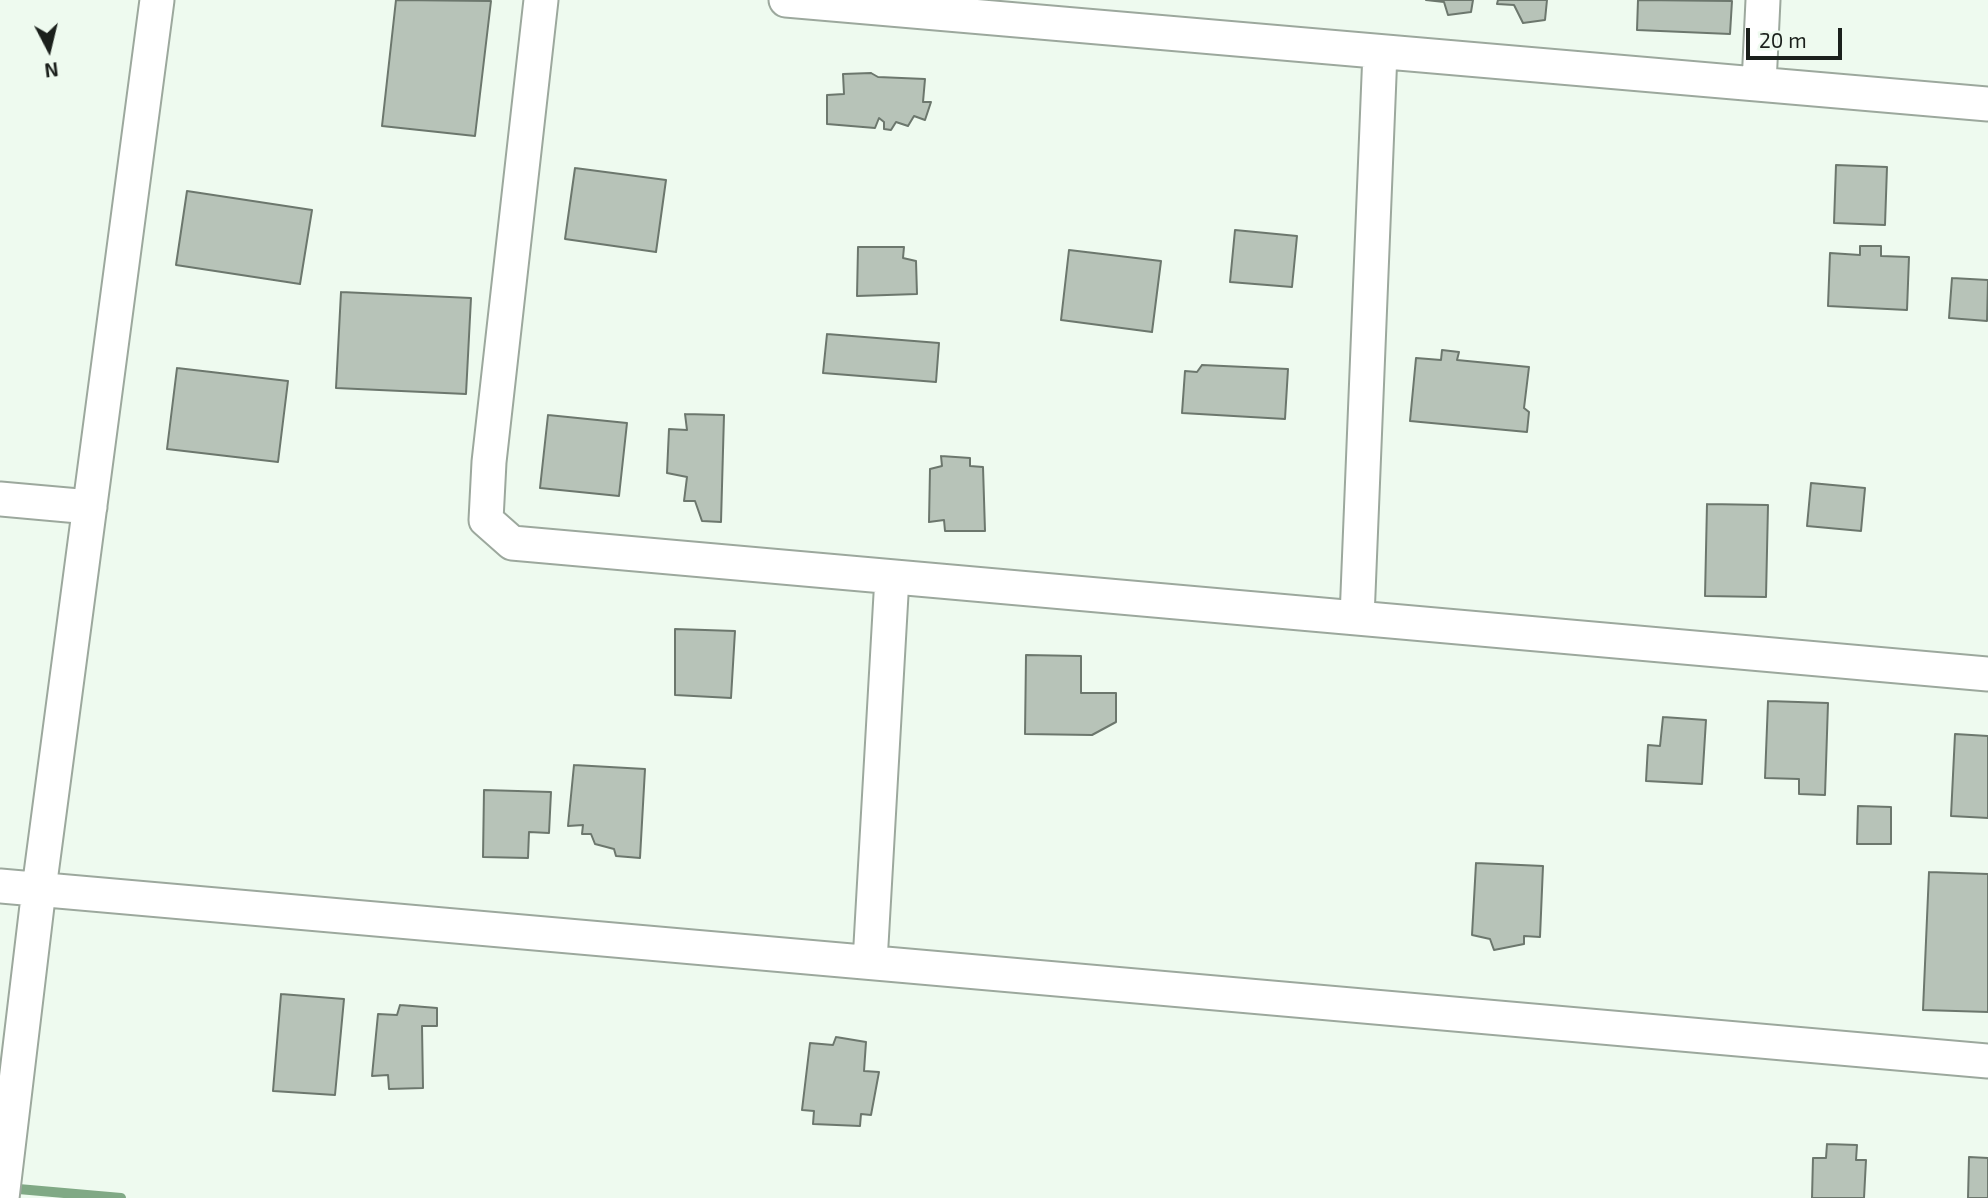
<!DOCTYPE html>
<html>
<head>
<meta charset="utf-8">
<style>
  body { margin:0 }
  #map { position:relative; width:1988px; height:1198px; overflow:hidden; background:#eefaef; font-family:"Exo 2",sans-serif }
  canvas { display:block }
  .north { position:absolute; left:14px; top:14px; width:70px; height:70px; -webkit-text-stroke:5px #eefaef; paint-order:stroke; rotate:173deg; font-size:19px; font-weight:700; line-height:28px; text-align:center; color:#1b201c }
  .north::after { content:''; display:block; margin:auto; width:24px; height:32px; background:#1b201c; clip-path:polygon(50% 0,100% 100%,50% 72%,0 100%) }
  .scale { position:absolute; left:1746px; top:28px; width:96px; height:32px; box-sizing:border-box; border:4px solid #1b201c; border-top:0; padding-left:9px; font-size:21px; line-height:24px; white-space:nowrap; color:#1b201c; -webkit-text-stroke:5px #eefaef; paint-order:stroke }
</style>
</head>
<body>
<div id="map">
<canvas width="1988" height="1198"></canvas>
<div class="north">N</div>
<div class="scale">20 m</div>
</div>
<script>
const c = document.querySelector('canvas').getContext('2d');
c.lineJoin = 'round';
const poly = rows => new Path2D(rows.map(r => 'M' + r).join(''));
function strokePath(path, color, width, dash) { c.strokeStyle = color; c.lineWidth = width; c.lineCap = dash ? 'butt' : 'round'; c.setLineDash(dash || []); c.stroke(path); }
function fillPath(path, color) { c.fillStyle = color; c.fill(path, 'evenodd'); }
strokePath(poly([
  [7,1188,121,1198]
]), '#80a985', 10);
const building = poly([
  [396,0,491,1,475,136,382,126,396,0],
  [1426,0,1473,0,1471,12,1448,15,1444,2,1426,0],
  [1498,0,1547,0,1545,20,1523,23,1514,5,1497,4,1498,0],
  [1638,0,1732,1,1730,34,1637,30,1638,0],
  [871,73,878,77,925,79,923,102,931,102,925,120,914,116,908,126,896,122,891,130,884,129,884,122,879,118,875,128,827,124,827,95,844,94,843,74,871,73],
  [1836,165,1887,167,1885,225,1834,223,1836,165],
  [575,168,666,180,656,252,565,239,575,168],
  [187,191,312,210,300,284,176,265,187,191],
  [1235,230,1297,236,1292,287,1230,282,1235,230],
  [1860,246,1881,246,1881,256,1909,257,1907,310,1828,306,1830,253,1860,255,1860,246],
  [858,247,904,247,903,258,916,261,917,294,857,296,858,247],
  [1069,250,1161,261,1152,332,1061,320,1069,250],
  [1952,278,1988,280,1987,321,1949,318,1952,278],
  [341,292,471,298,466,394,336,388,341,292],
  [827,334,939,343,936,382,823,373,827,334],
  [1442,350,1459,352,1457,360,1529,367,1524,408,1529,412,1527,432,1410,421,1416,358,1441,360,1442,350],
  [1202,365,1288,369,1285,419,1182,413,1185,371,1197,372,1202,365],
  [177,368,288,381,278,462,167,449,177,368],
  [685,414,724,415,721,522,702,521,695,501,684,501,687,477,667,473,669,429,687,430,685,414],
  [548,415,627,423,619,496,540,488,548,415],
  [941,456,970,458,970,466,983,467,985,531,945,531,944,520,929,522,930,469,942,466,941,456],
  [1811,483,1865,488,1861,531,1807,526,1811,483],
  [1707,504,1768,505,1766,597,1705,596,1707,504],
  [675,629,735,631,731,698,675,695,675,629],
  [1026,655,1081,656,1081,693,1116,693,1116,722,1092,735,1025,734,1026,655],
  [1768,701,1828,703,1825,795,1799,794,1799,779,1765,778,1768,701],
  [1663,717,1706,720,1702,784,1646,781,1648,745,1660,746,1663,717],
  [1955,734,1988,736,1988,818,1951,816,1955,734],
  [574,765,645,769,640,858,616,856,614,849,595,844,591,834,582,834,583,825,568,826,574,765],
  [484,790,551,792,549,833,529,832,528,858,483,857,484,790],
  [1858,806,1891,807,1891,844,1857,844,1858,806],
  [1476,863,1543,866,1540,937,1524,936,1524,944,1494,950,1490,939,1472,935,1476,863],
  [1929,872,1988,874,1988,1012,1923,1010,1929,872],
  [281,994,344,999,335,1095,273,1091,281,994],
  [400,1005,437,1008,437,1026,422,1026,423,1088,389,1089,388,1075,372,1076,378,1014,397,1015,400,1005],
  [836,1037,866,1042,864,1071,879,1072,871,1115,861,1114,860,1126,813,1124,814,1111,802,1110,810,1043,833,1045,836,1037],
  [1827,1144,1857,1145,1856,1160,1866,1160,1864,1198,1812,1198,1813,1158,1826,1158,1827,1144],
  [1969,1157,1988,1158,1988,1198,1968,1198,1969,1157]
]);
fillPath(building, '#b7c3b8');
strokePath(building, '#6c776d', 2);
const street = poly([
  [541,0,489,462,486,520,512,543,1988,674],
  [786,0,1988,104],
  [1759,84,1763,0],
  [0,499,90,507],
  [1357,618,1380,52],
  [0,886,1988,1061],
  [870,962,892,577],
  [2,1198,39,889,157,0]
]);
strokePath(street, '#9ca89d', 37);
strokePath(street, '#fff', 33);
</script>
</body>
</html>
